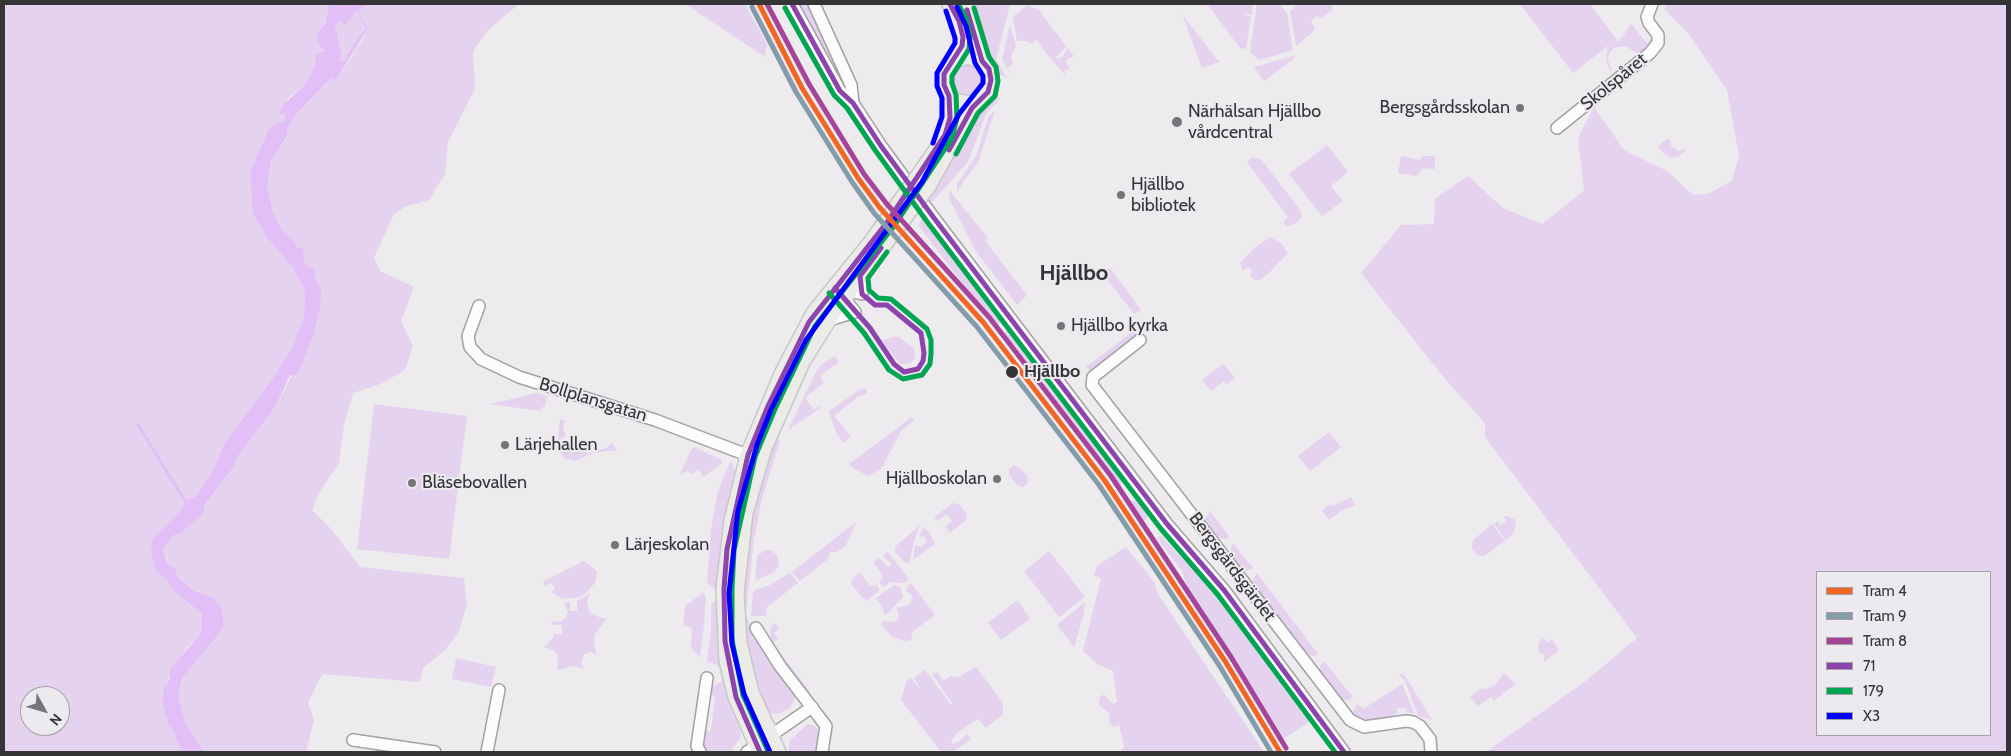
<!DOCTYPE html>
<html>
<head>
<meta charset="utf-8">
<style>
  body { margin:0 }
  #map { position:relative; width:2011px; height:756px; overflow:hidden; background:#edebee; font-family:Cabin,sans-serif }
  canvas { display:block }
  .frame { position:absolute; inset:0; border:5px solid #353436; pointer-events:none }
  .legend { position:absolute; left:1816px; top:571px; width:175px; height:165px; box-sizing:border-box; background:#edeaef; border:1px solid #a3a1a5; margin:0; padding:6px 9px; list-style:none; font-size:15px; color:#353436 }
  .legend li { display:flex; align-items:center; gap:10px; height:25px }
  .legend b { width:25px; border:1px solid #a3a1a5 }
  .north { position:absolute; left:20px; top:686px; width:50px; height:50px; box-sizing:border-box; background:#edeaef; border:1px solid #a3a1a5; border-radius:50%; rotate:129deg; font-size:14px; font-weight:700; line-height:20px; text-align:center; color:#353436 }
  .north::after { content:''; display:block; margin:auto; width:18px; height:22px; background:#757476; clip-path:polygon(50% 0,100% 100%,50% 72%,0 100%) }
</style>
</head>
<body>
<div id="map">
<canvas width="2011" height="756"></canvas>
<div class="frame"></div>
<ul class="legend">
<li><b style="height:6px;background:#f26522"></b>Tram 4</li>
<li><b style="height:6px;background:#849caa"></b>Tram 9</li>
<li><b style="height:6px;background:#a54499"></b>Tram 8</li>
<li><b style="height:6px;background:#8e44ad"></b>71</li>
<li><b style="height:6px;background:#00a651"></b>179</li>
<li><b style="height:6px;background:#00f"></b>X3</li>
</ul>
<div class="north">N</div>
</div>
<script>
const c = document.querySelector('canvas').getContext('2d');
c.lineJoin = 'round';
function fillPath(path, color) { c.fillStyle = color; c.fill(path, 'evenodd'); }
const poly = rows => new Path2D(rows.map(r => 'M' + r).join(''));
function strokePath(path, color, width, dash) { c.strokeStyle = color; c.lineWidth = width; c.lineCap = dash ? 'butt' : 'round'; c.setLineDash(dash || []); c.stroke(path); }
function drawText(font, color, halo, rows, align = 'center') {
  c.font = font + ' Cabin,sans-serif'; c.lineWidth = 4; c.setLineDash([]); c.textBaseline = 'middle'; c.strokeStyle = halo; c.fillStyle = color; for (const [text, x, y, turn = 0] of rows) {
    c.save(); c.translate(x, y); c.rotate((+turn || 0) * Math.PI / 180); c.textAlign = isNaN(turn) ? turn : align; if (halo) c.strokeText(text, 0, 0); c.fillText(text, 0, 0); c.restore();
  }
}
fillPath(poly([
  [4,4,329,4,319,45,325,51,306,83,289,97,280,115,284,114,285,121,264,138,259,153,269,240,293,268,305,292,304,316,293,346,271,381,224,444,212,472,195,497,185,501,182,509,153,538,156,571,167,580,173,590,202,614,202,628,198,637,187,647,164,687,162,703,165,714,169,727,172,728,182,752,4,752],
  [30,696,60,696,60,726,30,726],
  [366,4,519,4,486,32,473,52,475,89,448,142,445,174,429,200,404,207,393,216,374,258,380,271,414,287,401,321,413,346,405,370,383,383,353,393,344,425,339,463,320,491,312,510,332,530,360,567,464,578,467,604,459,631,446,649,423,668,420,682,322,674,308,703,314,720,306,752,204,752,186,728,178,695,184,676,223,627,223,616,221,606,196,590,191,589,176,575,169,565,167,557,164,556,162,550,174,535,180,534,191,524,233,468,238,456,276,406,314,333,320,309,316,277,314,270,304,263,295,242,283,231,273,212,267,186,271,161,288,136,287,129,297,113,331,78,342,72,364,37,368,27,359,9],
  [685,4,745,4,767,44,765,57],
  [798,4,811,4,844,87],
  [972,4,1010,4,996,59,1007,78,996,72,988,58],
  [1207,4,1253,4,1252,15,1241,13,1251,17,1246,49,1240,48],
  [1257,4,1280,4,1287,13,1293,50,1259,60,1250,52],
  [1298,4,1333,4,1332,10,1321,18,1316,16,1312,20,1311,23,1315,27,1313,32,1296,46,1290,11],
  [1520,4,1590,4,1617,40,1609,46,1622,38,1631,24,1647,43,1651,39,1652,45,1639,55,1626,46,1613,48,1607,58,1612,70,1610,71,1606,60,1608,46,1573,73],
  [1665,4,2007,4,2007,752,1486,752,1587,680,1637,638,1485,437,1485,423,1445,379,1361,273,1401,225,1434,224,1435,199,1468,176,1503,208,1542,224,1584,191,1578,138,1594,107,1624,150,1667,171,1693,195,1708,194,1732,181,1739,156,1727,90,1688,33,1665,10],
  [1990,572,1990,735,1817,735,1817,572],
  [1027,5,1039,10,1066,46,1056,57,1057,59,1063,57,1067,48,1074,56,1065,61,1070,68,1064,71,1067,77,1045,52,1038,41,1035,40,1032,44,1027,41,1017,41,1013,18],
  [357,10,366,29,344,61,339,61,335,25,341,21,345,26],
  [1182,14,1219,62,1202,68],
  [1010,24,1016,46,1011,56,1013,63,1008,68,1014,78,1002,60],
  [1293,56,1295,57,1291,61,1264,81,1254,67],
  '950 80a17 17 0 1 1 34 0a17 17 0 1 1-34 0Z',
  [1001,98,986,114,968,162,932,202,927,193,960,139,987,101],
  [995,111,978,162,957,191,957,184,976,156,989,116],
  [1668,139,1671,141,1671,146,1679,151,1684,149,1686,151,1678,157,1670,158,1658,148,1662,142],
  [1327,145,1348,172,1331,186,1343,201,1322,216,1289,174],
  [1401,156,1420,160,1423,156,1435,156,1435,169,1423,168,1416,176,1398,173],
  [1251,158,1261,159,1300,210,1302,217,1296,223,1287,226,1283,222,1288,217,1247,162],
  [950,191,988,238,985,241,1027,295,1017,305,975,250,949,199],
  [924,217,1002,320,996,327,918,225],
  [1270,237,1281,243,1288,253,1270,272,1259,280,1255,280,1250,276,1252,269,1247,268,1243,271,1240,263,1253,249],
  [1108,268,1112,270,1141,310,1134,314,1104,275,1103,272],
  [1009,328,1122,477,1124,481,1119,487,1131,502,1137,498,1151,515,1143,521,1002,336],
  [1136,329,1139,333,1090,371,1086,367],
  [892,337,899,337,914,348,915,357,911,363,900,364,882,341],
  [835,356,839,362,820,376,824,383,805,398,814,410,819,406,821,408,788,430,816,372,821,365],
  [1223,364,1235,378,1227,384,1224,381,1211,391,1202,380],
  [861,389,867,389,867,394,859,396,834,416,851,437,843,443,835,430,829,411],
  [537,393,547,396,545,407,542,407,540,411,490,404],
  [374,404,467,416,449,559,357,549],
  [912,417,914,420,901,431,881,469,868,476,853,468,849,464],
  [560,419,565,421,563,427,566,436,558,441,562,447,570,447,577,451,580,449,582,452,585,451,587,454,606,448,612,443,617,450,593,453,575,461,565,459,557,448],
  [1329,432,1341,447,1310,471,1298,456],
  [773,436,780,440,762,498,754,539,746,613,753,637,795,695,795,699,790,708,777,714,767,712,761,705,741,622,747,538],
  [694,447,722,460,721,464,703,477,699,469,694,473,690,473,688,470,680,475,691,450],
  [731,460,736,475,719,589,715,589,707,582,711,529,718,491],
  [1014,465,1021,469,1027,476,1028,483,1023,487,1017,485,1009,475,1009,469],
  [1351,497,1355,505,1341,511,1329,520,1322,510,1331,504,1333,506],
  [953,503,960,505,967,515,966,520,950,533,945,527,952,521,947,514,937,521,934,517],
  [1210,511,1229,536,1226,539,1218,538,1204,521],
  [1507,516,1514,519,1516,525,1513,533,1506,540,1494,524,1497,521,1501,525,1506,521,1504,517],
  [856,522,846,545,837,552,830,552,828,559,800,581,792,572],
  [1492,524,1505,541,1484,556,1476,555,1472,548,1473,540],
  [920,525,913,544,910,563,904,562,895,552,895,547],
  [924,527,931,535,935,544,913,560,915,545,921,547,927,542,924,536,919,537],
  [1161,536,1190,566,1275,667,1301,703,1309,722,1280,741,1204,618,1189,592,1182,571,1157,538],
  [1234,544,1247,561,1254,568,1246,571,1241,569,1230,555,1231,548],
  [1126,547,1154,582,1158,594,1264,752,1120,752,1124,747,1119,724,1115,727,1112,726,1109,721,1110,714,1099,705,1099,698,1104,694,1112,704,1117,702,1113,671,1097,664,1083,651,1101,579,1094,575,1097,566],
  [765,550,771,550,777,555,779,565,774,572,755,581,757,556],
  [1049,551,1085,597,1059,617,1024,571],
  [888,552,909,579,904,583,891,582,883,587,879,583,883,576,873,562,879,558,888,567,892,564,882,556],
  [584,561,597,571,595,583,584,595,575,598,563,599,551,592,555,588,551,583,545,586,543,584,544,581],
  [790,573,798,583,766,608,767,616,751,616,753,593,756,589,768,586],
  [860,573,870,586,877,585,880,590,866,601,851,584,853,578],
  [1257,573,1318,654,1314,656,1306,654,1286,629,1253,586,1253,580],
  [909,584,912,584,935,615,913,631,911,640,904,641,891,636,881,624,883,621,895,622,899,617,897,608,911,604,912,596,906,590],
  [894,585,900,587,903,597,886,615,882,612,884,609,876,598],
  [590,593,587,602,590,613,601,618,607,618,594,635,594,644,597,655,592,652,584,654,581,662,584,668,571,666,557,671,558,656,554,650,544,647,553,638,554,634,562,634,562,625,553,625,551,621,559,622,565,619,568,611,564,602,570,602,570,611,577,611,577,601],
  [703,593,706,596,704,624,700,658,691,647,692,628,683,625,685,606],
  [719,598,741,736,731,752,704,752,703,731,711,731,715,696,707,694,712,687,721,682,723,676,719,666,707,661,711,631,711,604],
  [1016,601,1019,602,1030,619,1001,640,988,623],
  [1085,602,1084,614,1074,647,1057,625],
  [775,623,779,629,774,633,778,638,773,643,810,692,811,698,770,644,771,626],
  [1543,638,1548,643,1552,639,1559,650,1544,662,1545,654,1538,653,1539,642],
  [456,658,496,667,491,687,452,679],
  [1324,661,1353,697,1349,700,1341,700,1319,671,1320,665],
  [974,668,977,668,1003,703,1003,714,986,728,978,719,957,733,951,741,952,744,958,742,967,734,971,739,953,752,941,752,901,700,906,682,911,678,921,690,914,678,925,670,951,705,952,703,932,674,937,672,944,681,950,676,959,677],
  [1401,673,1405,676,1432,720,1418,716,1405,681,1399,675],
  [1504,673,1516,684,1505,692,1500,690,1504,693,1494,701,1491,697,1478,706,1470,697,1482,688,1484,690,1495,685],
  [1402,684,1415,714,1407,712,1406,708,1397,708,1398,713,1394,715,1379,721,1364,722,1355,717,1353,711,1356,706,1358,704,1363,709],
  [808,724,815,726,820,733,817,752,788,752,790,740]
]), '#e4d2ef');
fillPath(poly([
  [329,4,366,4,359,10,368,28,336,80,331,78,297,113,287,129,288,135,271,161,267,186,273,212,283,231,295,242,298,248,303,249,304,263,314,270,318,286,321,288,320,309,314,333,299,372,294,376,290,375,276,406,238,456,233,468,204,506,203,513,180,534,174,535,162,550,169,565,176,569,176,575,191,589,213,598,221,606,223,616,223,627,216,637,183,677,178,695,185,723,204,752,182,752,172,728,169,727,165,714,162,703,164,687,170,679,170,669,198,637,202,628,202,614,173,590,167,580,156,571,151,551,153,538,182,509,185,501,195,497,212,472,224,444,271,381,293,346,304,316,305,292,293,268,269,240,253,213,250,173,268,130,276,123,285,121,284,114,279,115,282,106,306,83,316,64,315,55,325,51,319,45,317,39,319,31,325,24],
  [357,10,366,29,356,41,344,61,339,61,341,53,335,25,341,21,345,26]
]), '#e3bff8');
strokePath(poly([
  [138,425,185,501]
]), '#e3bff8', 3);
const minor = poly([
  [792,4,840,91,853,103,881,146,934,218,1167,524,1224,590,1344,752],
  [814,4,851,85,853,103],
  [1557,128,1650,53,1658,43,1658,35,1649,23,1647,17,1652,4],
  [842,289,862,294,860,276],
  [479,306,468,336,470,347,481,359,519,377,655,420,755,458],
  [829,320,855,312,839,292],
  [1140,340,1093,377,1092,385,1350,720,1364,727,1406,721,1413,722,1420,726,1430,739,1431,752],
  [756,628,780,666,826,726,822,752],
  [353,740,435,752],
  [487,752,499,690],
  [700,752,697,746,707,678],
  [747,752,812,707]
]);
const major = poly([
  [950,4,959,21,963,37,962,46,944,74,944,85,949,96,958,102,969,104,980,100],
  [964,4,973,24,982,61],
  [917,178,940,145,948,128,949,96],
  [928,186,966,118,990,86,991,74,982,61,968,56,954,60],
  [760,752,736,697,727,661,724,589,732,521,748,455,783,372,814,313,870,244],
  [778,752,751,692,739,643,736,593,745,513,764,448,802,362,832,314,873,259]
]);
strokePath(minor, '#a3a1a4', 14);
strokePath(major, '#c8c7c9', 18);
strokePath(minor, '#fcfcfc', 11);
strokePath(major, '#ebece7', 15);
const majorBridge = poly([
  [870,244,917,178],
  [873,259,928,186]
]);
strokePath(majorBridge, '#c8c7c9', 18, []);
strokePath(majorBridge, '#ebece7', 15);
strokePath(poly([
  [792,4,840,91,853,103,881,146,934,218,1167,524,1224,590,1344,752],
  [949,150,972,108,988,92,991,80,989,69,982,61,967,10],
  [835,288,870,328,894,364,904,372,918,369,923,361,924,353,921,333,887,305,875,305,862,294,860,276,881,248],
  [760,752,736,697,725,641,724,589,727,549,748,455,768,406,809,322,888,221,945,135,950,118,949,96,944,85,944,74,962,46,963,37,959,21,950,4]
]), '#8e44ad', 5);
strokePath(poly([
  [785,8,834,95,847,108,875,150,928,223,1161,529,1218,595,1335,752],
  [956,154,978,113,995,96,998,81,996,67,989,57,974,8],
  [829,293,864,333,889,370,903,379,922,375,930,364,931,354,931,340,927,329,891,299,878,298,869,290,868,278,887,252],
  [767,749,743,695,732,640,732,589,734,550,755,457,775,409,815,326,894,226,952,138,957,118,956,95,952,83,952,76,969,49,970,37,966,18,958,4]
]), '#00a651', 5);
strokePath(poly([
  [933,143,942,117,942,98,937,86,937,73,955,43,955,38,946,11],
  [770,752,744,694,732,644,729,593,738,511,757,445,771,410,806,340,922,182,959,114,983,83,983,76,975,63,966,26,957,7]
]), '#00f', 5);
strokePath(poly([
  [759,4,802,88,858,178,880,208,983,322,1105,481,1225,661,1280,752]
]), '#f26522', 5);
strokePath(poly([
  [752,7,796,92,852,182,874,213,977,327,1099,485,1219,665,1271,752]
]), '#849caa', 5);
strokePath(poly([
  [767,4,809,84,864,174,886,203,989,317,1111,476,1231,657,1286,748]
]), '#a54499', 5);
for (const [x, y, r, color] of [
  [1520,108,5,"#757476"],
  [1177,122,6,"#757476"],
  [1121,195,5,"#757476"],
  [1061,326,5,"#757476"],
  [1012,372,7,"#353436"],
  [505,445,5,"#757476"],
  [997,479,5,"#757476"],
  [412,483,5,"#757476"],
  [615,545,5,"#757476"]
]) { const dot = new Path2D(); dot.arc(x, y, r, 0, 2 * Math.PI); c.fillStyle = color; c.fill(dot); strokePath(dot, '#edeaef', 2); }
drawText('18px', '#353436', '#edeaef', [
  ["Skolspåret",1614,82,-39],
  ["Bollplansgatan",593,400,17],
  ["Bergsgårdsgärdet",1232,567,53]
]);
drawText('18px', '#353436', '#edeaef', [
  ["Bergsgårdsskolan",1510,108,"right"],
  ["Närhälsan Hjällbo",1188,112],
  ["vårdcentral",1188,133],
  ["Hjällbo",1131,185],
  ["bibliotek",1131,206],
  ["Hjällbo kyrka",1071,326],
  ["Lärjehallen",515,445],
  ["Hjällboskolan",987,479,"right"],
  ["Bläsebovallen",422,483],
  ["Lärjeskolan",625,545]
], 'left');
drawText('bold 18px', '#353436', '#edeaef', [
  ["Hjällbo",1024,372]
], 'left');
drawText('bold 22px', '#353436', '#edeaef', [
  ["Hjällbo",1074,274]
]);
</script>
</body>
</html>
